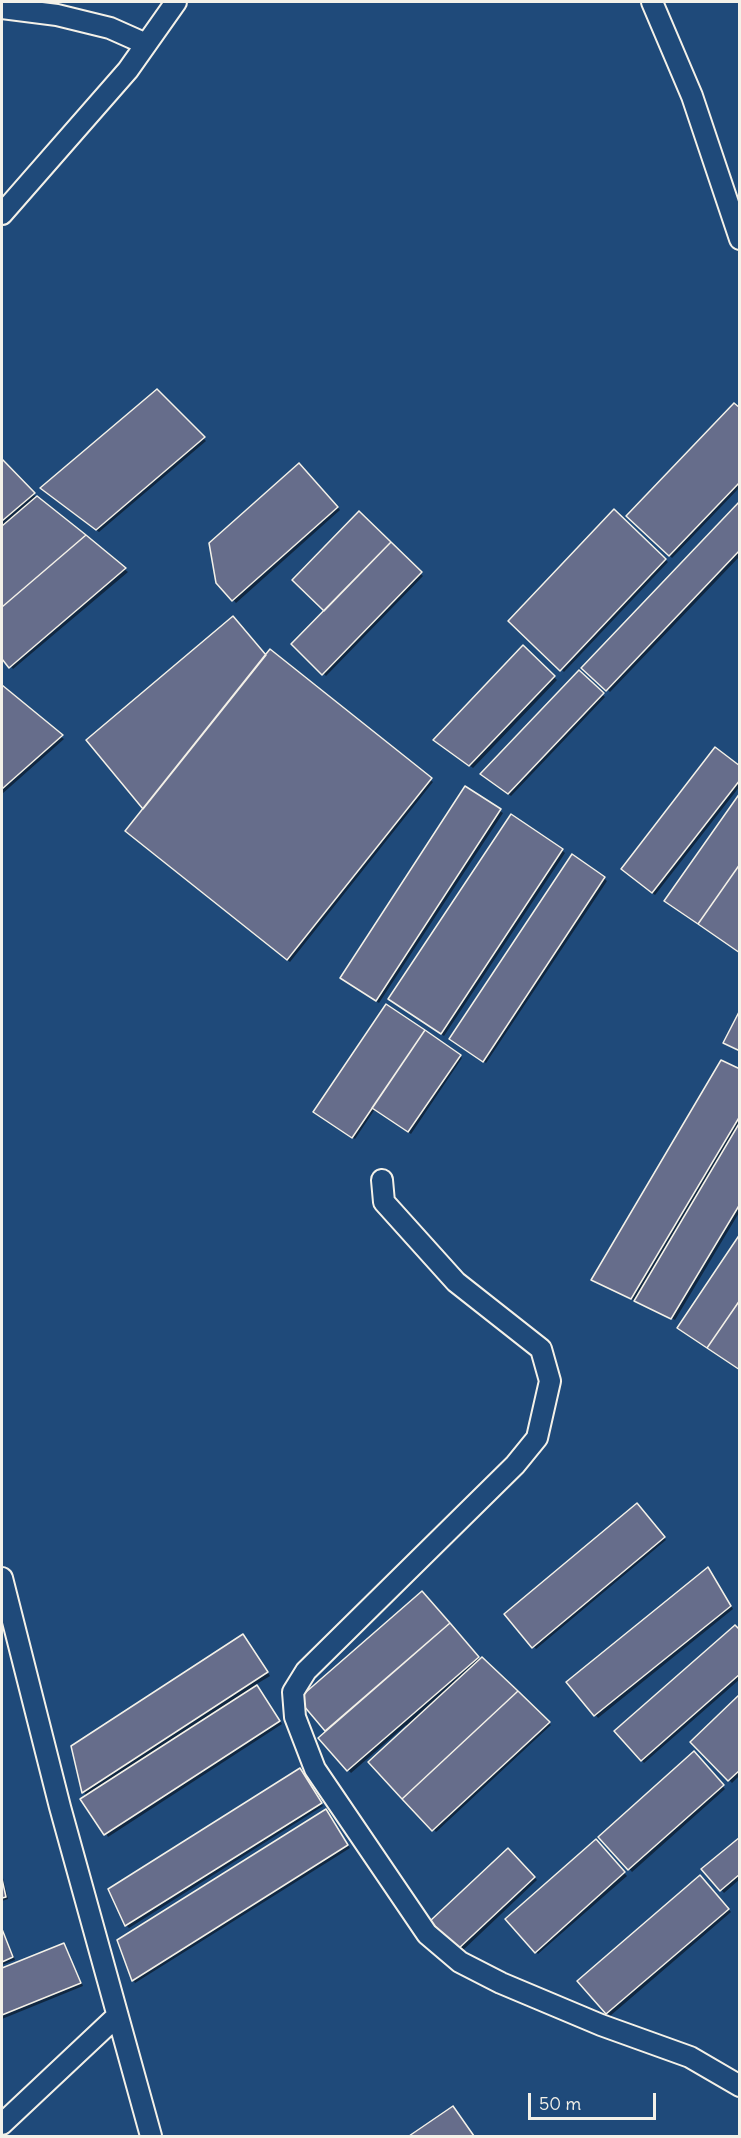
<!DOCTYPE html>
<html>
<head>
<meta charset="utf-8">
<style>
  body { margin:0 }
  #map { position:relative; width:741px; height:2138px; overflow:hidden; background:#1f4a7a; font-family:Delius,sans-serif }
  canvas { display:block }
  .frame { position:absolute; inset:0; border:3px solid #f4f1e8; pointer-events:none }
  .scale { position:absolute; left:528px; top:2093px; width:128px; height:27px; box-sizing:border-box; border:3px solid #f4f1e8; border-top:0; padding-left:8px; font-size:18px; line-height:21px; white-space:nowrap; color:#f4f1e8; -webkit-text-stroke:4px #1f4a7a; paint-order:stroke }
</style>
</head>
<body>
<div id="map">
<canvas width="741" height="2138"></canvas>
<div class="frame"></div>
<div class="scale">50 m</div>
</div>
<script>
const c = document.querySelector('canvas').getContext('2d');
c.lineJoin = 'round';
function fillPath(path, color) { c.fillStyle = color; c.fill(path, 'evenodd'); }
const poly = rows => new Path2D(rows.map(r => 'M' + r).join(''));
function strokePath(path, color, width, dash) { c.strokeStyle = color; c.lineWidth = width; c.lineCap = dash ? 'butt' : 'round'; c.setLineDash(dash || []); c.stroke(path); }
fillPath(poly([
  [157,391,206,441,99,532,45,491],
  [740,410,740,487,672,558,628,516],
  [2,462,36,497,128,572,13,669,2,656],
  [299,465,340,510,236,603,218,583],
  [740,503,740,556,610,692,584,668],
  [614,511,668,562,564,672,510,621],
  [359,513,423,576,326,676,293,644,326,611],
  [523,647,557,680,473,768,437,742],
  [267,657,433,782,290,962,130,834],
  [579,672,605,697,511,796,485,777],
  [2,687,64,739,2,794],
  [740,768,740,786,655,895,625,871],
  [466,788,503,813,379,1003,345,981],
  [562,850,565,853,444,1036,393,1002],
  [604,878,607,881,486,1063,454,1042],
  [460,1056,462,1058,411,1134,375,1109,355,1139,318,1114],
  [740,1070,740,1211,675,1320,596,1282],
  [637,1505,666,1540,536,1649,506,1615],
  [710,1572,733,1609,598,1718,568,1682],
  [422,1593,480,1660,482,1659,551,1725,436,1832,370,1762,408,1727,406,1725,351,1773,320,1738,328,1731,300,1699],
  [740,1632,740,1679,644,1763,616,1731],
  [246,1639,270,1676,255,1685,282,1724,108,1837,84,1792,72,1747],
  [740,1697,740,1775,732,1783,692,1742],
  [694,1754,725,1789,632,1872,600,1837],
  [302,1773,323,1806,129,1928,126,1925,110,1890],
  [328,1814,350,1848,135,1983,133,1980],
  [740,1839,740,1879,724,1893,703,1870],
  [596,1841,627,1876,538,1954,507,1919],
  [508,1850,537,1880,461,1952,432,1921],
  [2,1874,8,1899,2,1901],
  [700,1877,731,1912,610,2016,579,1981],
  [2,1927,15,1960,2,1965],
  [64,1944,83,1986,2,2019,2,1970],
  [453,2108,474,2136,412,2136]
]), '#0007');
const building = poly([
  [157,389,205,437,96,530,40,488,157,389],
  [734,403,740,408,740,482,669,556,626,516,734,403],
  [2,459,35,493,2,521,2,459],
  [299,463,338,507,232,601,216,583,209,543,299,463],
  [37,496,86,535,2,607,2,526,37,496],
  [740,501,740,550,606,691,581,668,740,501],
  [614,509,666,559,560,671,508,621,614,509],
  [359,511,391,542,324,611,292,580,359,511],
  [86,535,126,568,9,668,2,659,2,607,86,535],
  [391,542,422,572,322,675,291,644,391,542],
  [233,616,266,655,143,809,86,740,233,616],
  [523,645,555,676,469,766,433,740,523,645],
  [270,649,432,778,287,960,125,831,270,649],
  [579,670,604,693,508,794,480,774,579,670],
  [2,685,63,735,2,789,2,685],
  [715,747,740,766,740,780,652,893,621,869,715,747],
  [465,786,501,809,376,1001,340,978,465,786],
  [740,793,740,864,698,924,664,901,740,793],
  [511,814,563,849,441,1034,388,999,511,814],
  [572,854,605,877,483,1062,449,1039,572,854],
  [740,864,740,953,698,924,740,864],
  [386,1004,425,1030,352,1138,313,1112,386,1004],
  [740,1010,740,1051,723,1043,740,1010],
  [425,1030,461,1055,408,1132,372,1108,425,1030],
  [721,1060,740,1069,740,1116,631,1299,591,1280,721,1060],
  [740,1122,740,1204,671,1319,634,1301,740,1122],
  [740,1234,740,1300,707,1348,677,1328,740,1234],
  [740,1300,740,1370,707,1348,740,1300],
  [637,1503,665,1537,532,1648,504,1614,637,1503],
  [708,1567,731,1606,594,1716,566,1682,708,1567],
  [422,1591,450,1623,325,1731,298,1699,422,1591],
  [450,1623,479,1657,347,1771,318,1738,450,1623],
  [735,1625,740,1630,740,1674,641,1761,614,1731,735,1625],
  [243,1634,268,1672,82,1793,71,1746,243,1634],
  [482,1657,518,1691,402,1799,368,1762,482,1657],
  [257,1685,280,1721,104,1835,80,1799,257,1685],
  [518,1691,550,1722,432,1831,402,1799,518,1691],
  [740,1694,740,1770,728,1781,690,1742,740,1694],
  [694,1751,724,1785,628,1870,598,1837,694,1751],
  [300,1768,322,1803,125,1926,108,1889,300,1768],
  [326,1809,348,1845,132,1981,117,1940,326,1809],
  [740,1837,740,1874,720,1891,701,1869,740,1837],
  [596,1839,625,1872,535,1953,505,1919,596,1839],
  [508,1848,535,1877,457,1950,430,1921,508,1848],
  [700,1875,729,1909,606,2014,577,1981,700,1875],
  [2,1879,6,1897,2,1898,2,1879],
  [2,1929,13,1957,2,1962,2,1929],
  [64,1943,81,1983,2,2015,2,1968,64,1943],
  [453,2106,474,2136,409,2136,453,2106]
]);
fillPath(building, '#666d8b');
strokePath(building, '#f4f1e8', 1.5);
const minor = poly([
  [652,2,692,96,740,239],
  [2,8,57,15,110,28,146,44],
  [2,214,128,70,176,2],
  [382,1180,384,1202,456,1282,541,1349,550,1381,537,1438,515,1465,306,1671,293,1692,295,1717,315,1769,427,1934,460,1962,501,1983,601,2025,690,2057,740,2086],
  [2,1578,60,1807,151,2136],
  [2,2124,117,2016]
]);
strokePath(minor, '#f4f1e8', 24);
strokePath(minor, '#1f4a7a', 20);
</script>
</body>
</html>
